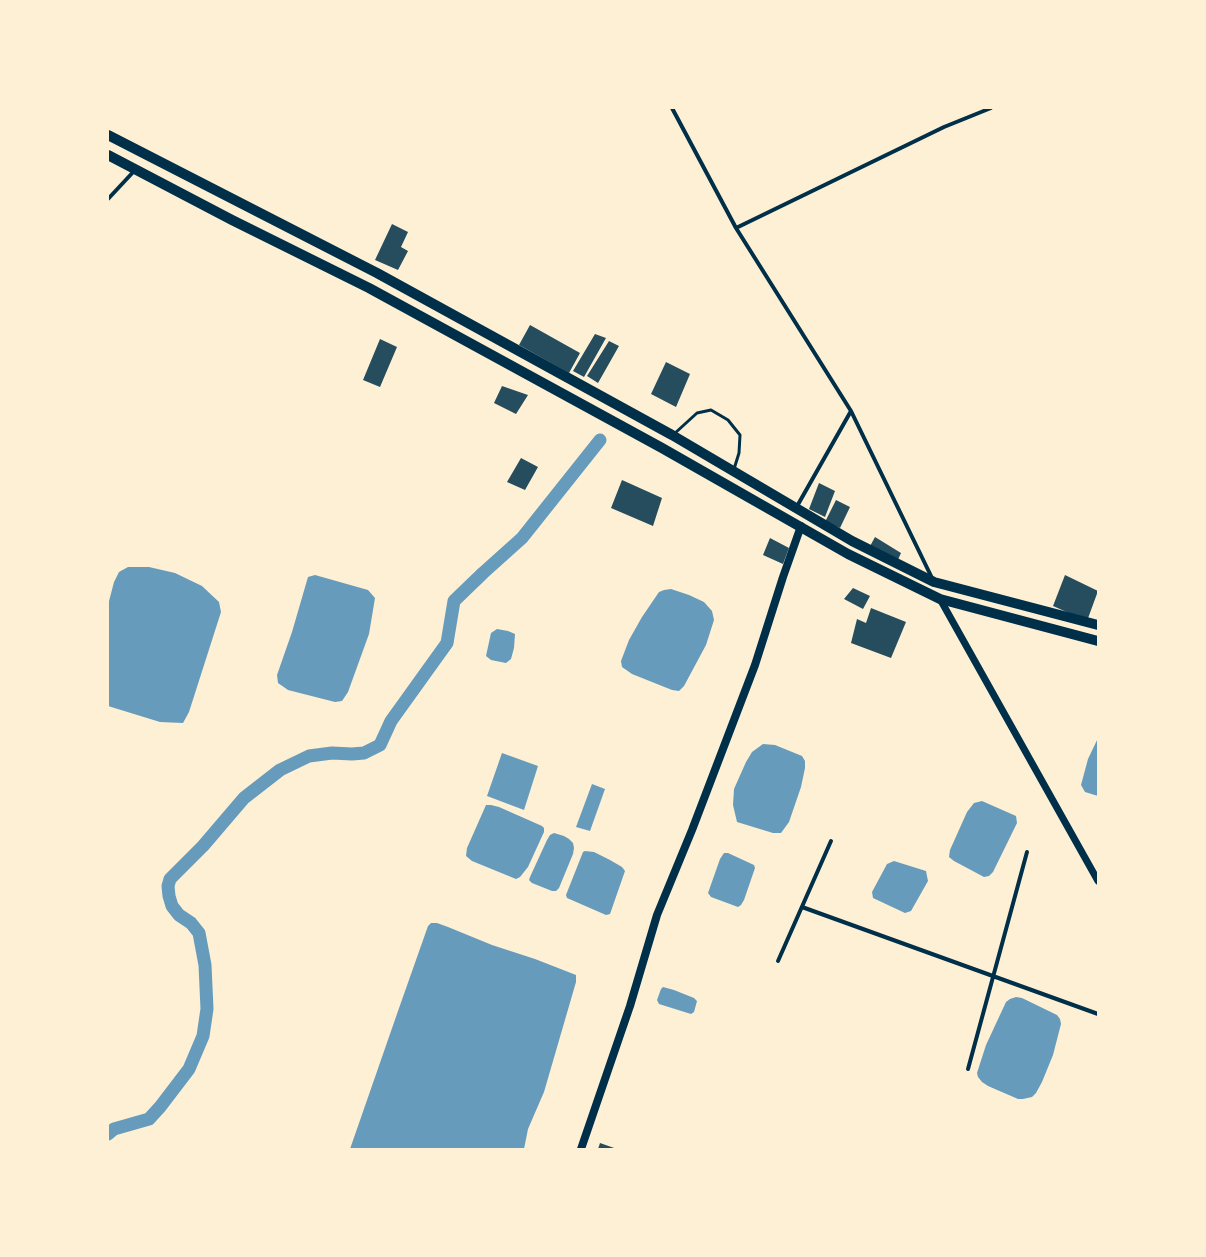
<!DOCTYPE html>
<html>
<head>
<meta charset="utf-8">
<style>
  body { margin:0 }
  #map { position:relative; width:1206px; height:1257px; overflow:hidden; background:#fdf0d5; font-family:"Asap Condensed",sans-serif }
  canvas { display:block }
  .frame { position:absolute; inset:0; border:109px solid #fdf0d5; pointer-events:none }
</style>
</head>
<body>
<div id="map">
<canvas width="1206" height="1257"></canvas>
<div class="frame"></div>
</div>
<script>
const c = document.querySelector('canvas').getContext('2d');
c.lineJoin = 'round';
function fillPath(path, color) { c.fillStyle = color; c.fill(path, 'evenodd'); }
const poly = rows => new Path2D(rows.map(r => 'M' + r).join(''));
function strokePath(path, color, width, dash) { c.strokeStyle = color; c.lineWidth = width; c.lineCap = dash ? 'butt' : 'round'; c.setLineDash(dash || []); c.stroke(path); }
fillPath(poly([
  [128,567,149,567,175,573,202,586,219,602,221,612,189,712,183,723,160,722,108,706,108,605,114,582,119,572],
  [315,575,368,590,375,598,369,634,348,692,342,701,335,702,288,690,278,683,277,675,292,632,308,577],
  [671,589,689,595,704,602,712,611,714,620,706,645,684,686,679,691,672,690,632,674,622,667,621,661,629,640,642,617,659,592,664,590],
  [497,629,508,631,515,634,514,648,511,659,506,663,491,660,486,656,491,633],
  [1098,738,1098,796,1085,792,1081,785,1088,759],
  [763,744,775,745,802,756,805,761,805,768,801,787,789,822,781,833,773,833,737,822,733,805,734,789,746,762,752,752],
  [502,753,538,766,524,810,487,796],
  [592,784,605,789,590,831,576,827],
  [982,801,1016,816,1017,823,993,872,989,876,984,877,954,861,949,857,950,850,967,812,974,803],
  [486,805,491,805,499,807,542,826,544,828,544,832,528,867,520,877,516,879,472,861,466,856,467,848],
  [554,833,564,836,569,839,573,843,574,848,573,854,559,888,556,891,552,891,532,883,529,880,530,877,547,840,550,835],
  [585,851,594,852,610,860,622,867,625,871,610,914,606,915,567,898,566,895,583,852],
  [724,853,728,853,754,865,755,868,744,900,741,905,738,907,711,897,708,893,720,859],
  [894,861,926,871,928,881,911,911,905,913,873,898,872,892,887,864],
  [431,923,437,923,448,927,492,945,535,959,576,975,576,982,544,1092,528,1129,524,1149,350,1149,398,1011,428,926],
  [663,987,674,990,694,998,697,1001,694,1012,691,1014,659,1004,657,1000,661,989],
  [1016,997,1022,998,1057,1015,1060,1019,1061,1024,1053,1055,1042,1082,1036,1093,1032,1097,1023,1099,1018,1099,988,1086,982,1082,978,1077,977,1073,986,1045,1006,1002,1010,999]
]), '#669bbc');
strokePath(poly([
  [108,1134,114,1129,149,1119,160,1107,189,1069,203,1036,207,1009,205,965,199,933,191,923,179,915,172,906,169,896,168,886,170,879,203,846,244,798,280,770,309,756,332,753,352,754,364,753,380,745,391,721,447,643,454,601,483,573,522,538,600,440]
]), '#669bbc', 13);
fillPath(poly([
  [392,224,408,232,401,247,408,251,398,270,375,260],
  [530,325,580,353,569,373,519,345],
  [595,334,606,338,584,377,573,371],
  [380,339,397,347,380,387,363,380],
  [609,341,619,346,598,383,587,376],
  [666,362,690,374,676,407,651,394],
  [502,386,528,395,516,414,494,403],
  [521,458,538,467,525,490,507,482],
  [622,480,662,498,653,526,611,508],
  [819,483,835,491,825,517,809,509],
  [836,500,850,507,840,528,825,522],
  [875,537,901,553,897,562,869,548],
  [770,538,789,548,783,564,763,555],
  [1065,575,1098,591,1087,621,1053,606],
  [853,588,870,596,863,609,844,599],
  [871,608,906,622,891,658,851,643,857,619,866,623],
  [600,1143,617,1149,598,1149]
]), '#264d5e');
strokePath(poly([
  [674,434,697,413,711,410,728,420,740,435,739,453,734,469]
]), '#003049', 3);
strokePath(poly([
  [672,108,736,228,851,411,932,578],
  [108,199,136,169],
  [736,228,944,127,991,108],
  [796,508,851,411],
  [802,907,1098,1014],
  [778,961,831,841],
  [968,1069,1027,852]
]), '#003049', 4);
strokePath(poly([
  [940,599,1098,881]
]), '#003049', 7);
strokePath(poly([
  [581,1149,630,1006,657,915,692,830,755,665,783,577,801,526]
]), '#003049', 8);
strokePath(poly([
  [108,135,377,273,672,435,852,541,934,582,1098,625],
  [108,155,232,220,369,288,662,448,848,554,940,599,1098,641]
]), '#003049', 10);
</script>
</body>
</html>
